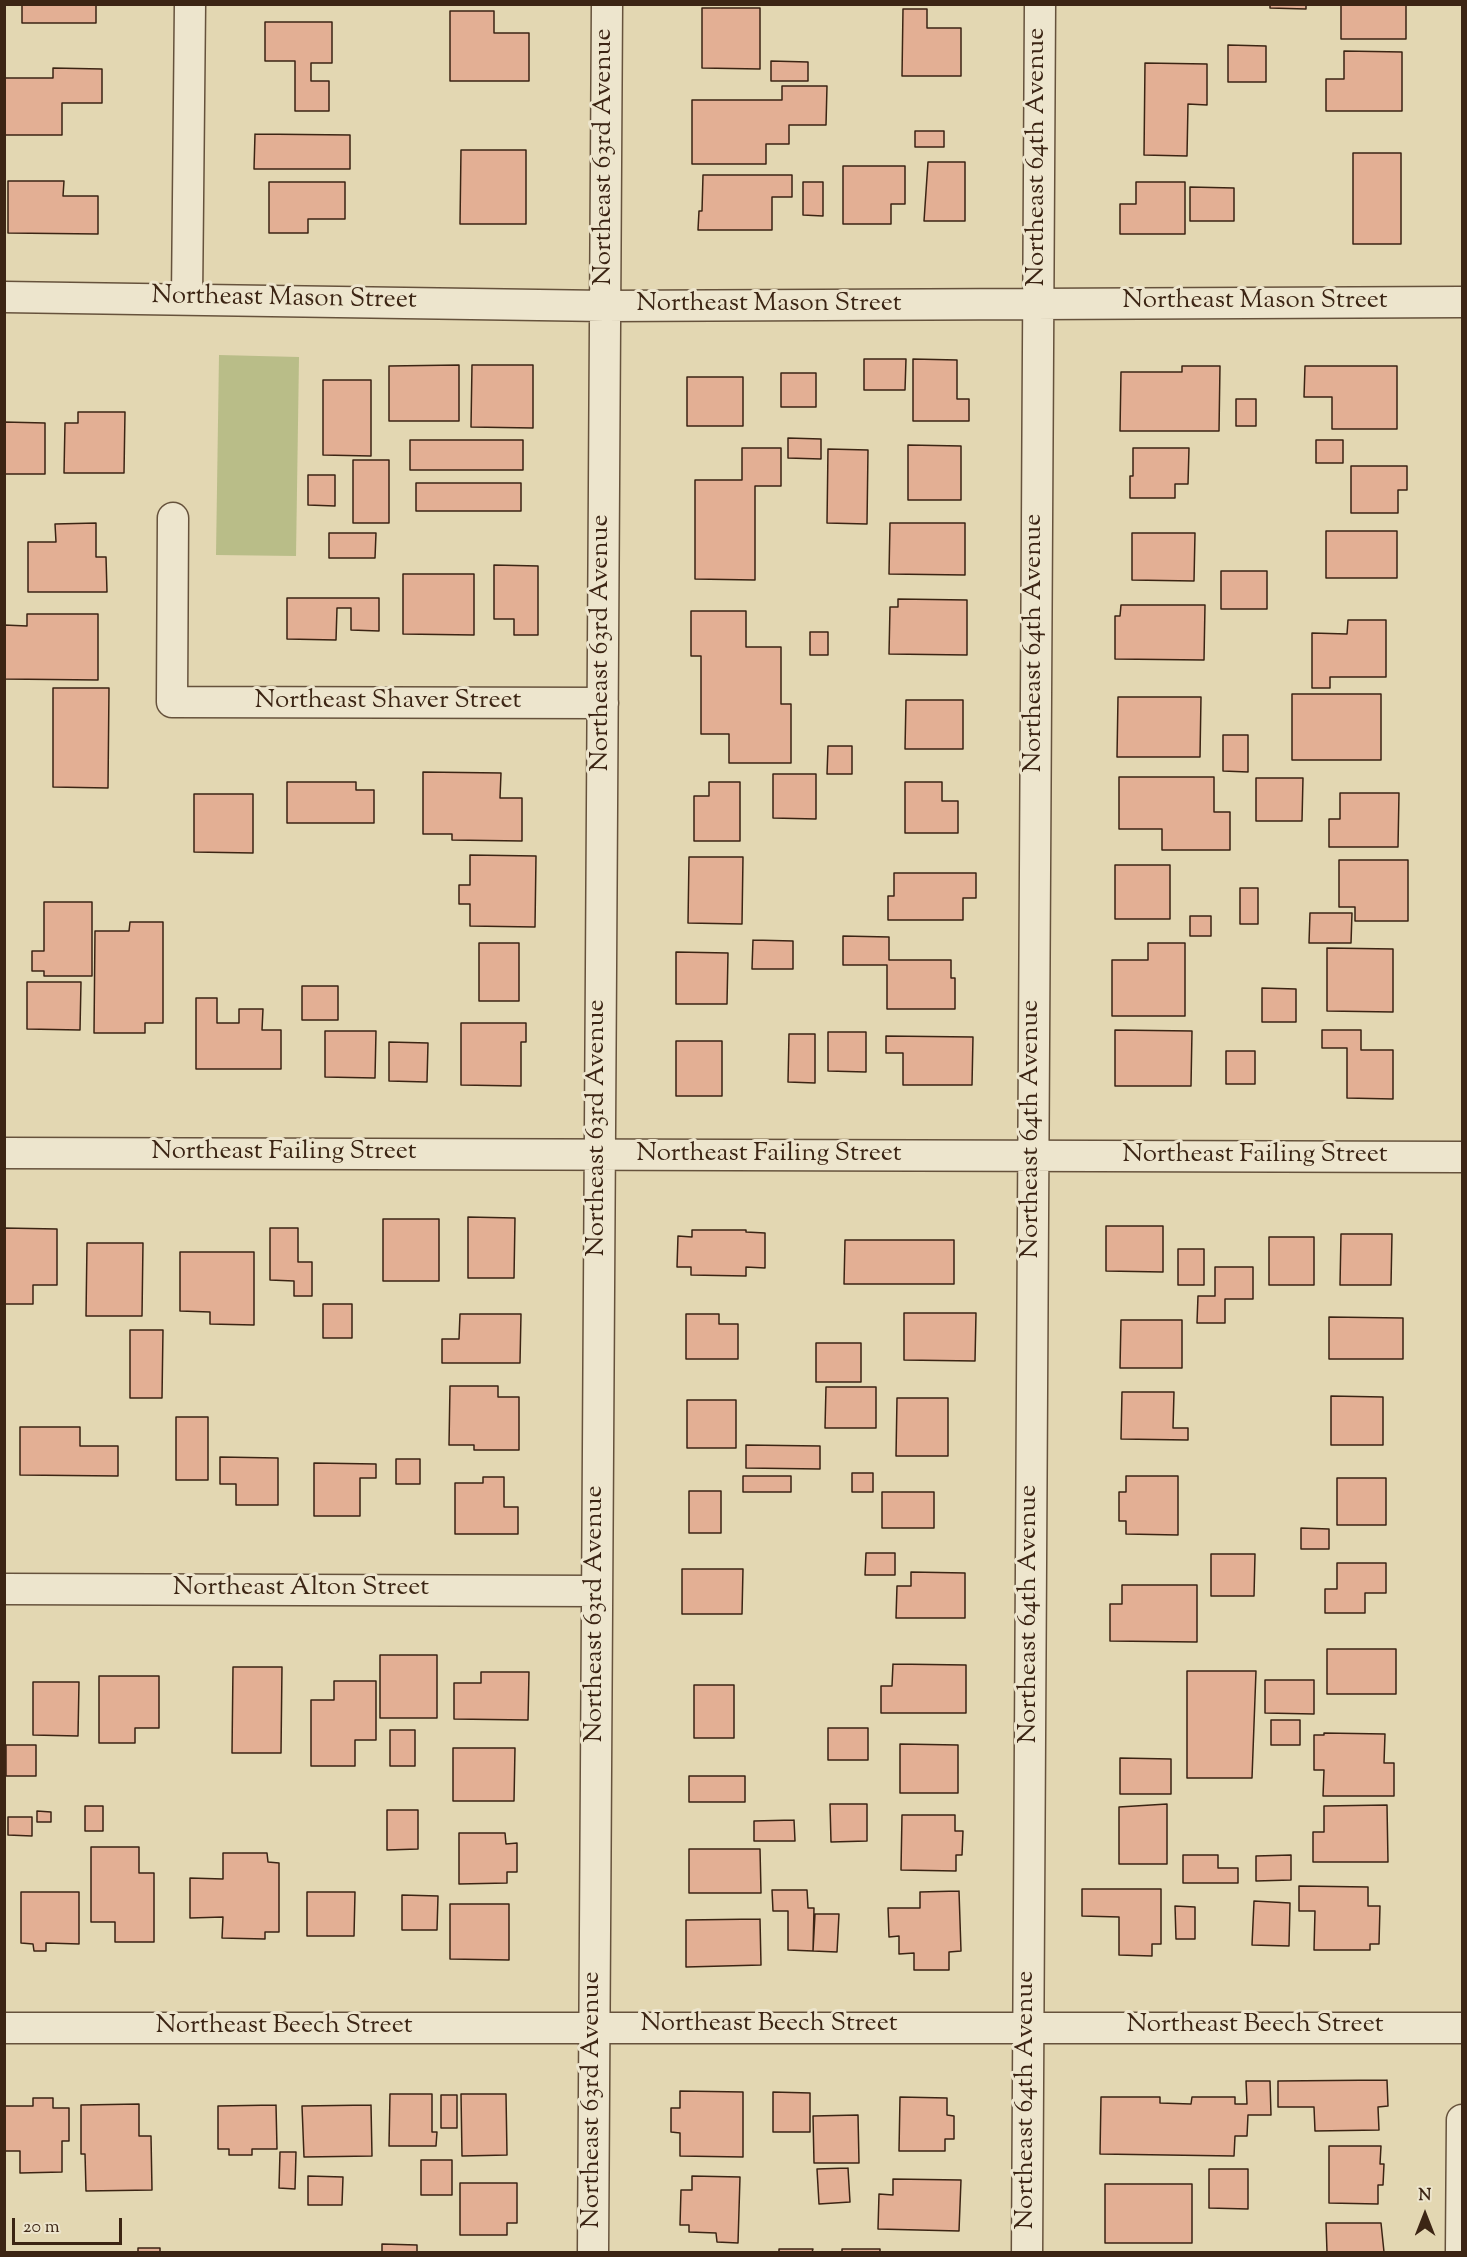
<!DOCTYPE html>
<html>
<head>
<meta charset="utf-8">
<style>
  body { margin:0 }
  #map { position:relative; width:1467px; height:2257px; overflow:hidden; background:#e3d7b2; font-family:"Sorts Mill Goudy",serif }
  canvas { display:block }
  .frame { position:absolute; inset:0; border:6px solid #3c2514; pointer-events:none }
  .north { position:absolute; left:1395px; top:2185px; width:60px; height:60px; -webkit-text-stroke:4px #ede5cd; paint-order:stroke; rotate:0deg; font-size:16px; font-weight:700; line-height:24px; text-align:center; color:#3c2514 }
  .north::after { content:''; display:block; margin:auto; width:21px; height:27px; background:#3c2514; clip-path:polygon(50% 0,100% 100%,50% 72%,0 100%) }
  .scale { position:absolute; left:12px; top:2218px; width:110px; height:27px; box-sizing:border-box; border:3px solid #3c2514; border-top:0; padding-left:8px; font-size:18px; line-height:21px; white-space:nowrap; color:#3c2514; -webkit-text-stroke:4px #ede5cd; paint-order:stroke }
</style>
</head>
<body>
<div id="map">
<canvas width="1467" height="2257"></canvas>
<div class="frame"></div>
<div class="north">N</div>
<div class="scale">20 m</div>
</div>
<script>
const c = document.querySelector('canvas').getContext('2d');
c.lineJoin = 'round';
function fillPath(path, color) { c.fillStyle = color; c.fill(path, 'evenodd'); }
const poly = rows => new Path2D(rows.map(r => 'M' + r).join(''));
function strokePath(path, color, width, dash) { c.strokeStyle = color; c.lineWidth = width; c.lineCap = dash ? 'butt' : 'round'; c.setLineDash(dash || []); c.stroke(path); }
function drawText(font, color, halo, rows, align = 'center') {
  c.font = font + ' "Sorts Mill Goudy",serif'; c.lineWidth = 6; c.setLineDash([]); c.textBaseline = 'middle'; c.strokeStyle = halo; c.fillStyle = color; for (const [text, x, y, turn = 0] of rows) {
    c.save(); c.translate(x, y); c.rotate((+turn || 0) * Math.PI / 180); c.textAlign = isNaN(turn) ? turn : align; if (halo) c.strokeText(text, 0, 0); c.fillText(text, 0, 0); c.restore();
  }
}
fillPath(poly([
  [219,355,299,357,296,556,216,555]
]), '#b9bd88');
const building = poly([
  [22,4,96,4,96,23,22,23,22,4],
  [1270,4,1306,4,1306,9,1270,8,1270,4],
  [1341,4,1406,4,1406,39,1341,39,1341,4],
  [702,8,760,8,760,69,702,68,702,8],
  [903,9,927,9,927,28,961,28,961,76,902,76,903,9],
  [450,11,494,11,494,33,529,33,529,81,450,81,450,11],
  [265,22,332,22,332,63,311,63,311,81,329,81,329,111,295,111,295,61,265,61,265,22],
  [1228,45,1266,46,1266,82,1228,82,1228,45],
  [1344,51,1402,52,1402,111,1326,111,1326,79,1344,79,1344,51],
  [771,61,808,62,808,81,771,81,771,61],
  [1145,63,1207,64,1207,105,1188,104,1187,156,1144,155,1145,63],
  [53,68,102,69,102,103,62,103,62,135,4,135,4,78,53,78,53,68],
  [782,86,827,86,826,125,789,125,789,144,766,144,766,164,692,164,692,100,782,100,782,86],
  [915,131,944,131,944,147,915,147,915,131],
  [255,134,350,135,350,169,254,169,255,134],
  [461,150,526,150,526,224,460,224,461,150],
  [1353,153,1401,153,1401,244,1353,244,1353,153],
  [928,162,965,162,965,221,924,221,928,162],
  [843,166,905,166,905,204,891,204,891,224,843,224,843,166],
  [703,175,792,175,792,197,772,197,772,230,698,230,699,211,702,211,703,175],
  [8,181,64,181,63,196,98,196,98,234,8,233,8,181],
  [269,182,345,182,345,219,308,219,308,233,269,233,269,182],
  [803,182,823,182,823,216,803,215,803,182],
  [1136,182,1185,182,1185,234,1120,234,1120,204,1136,204,1136,182],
  [1190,187,1234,188,1234,221,1190,221,1190,187],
  [864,359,906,359,905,390,864,390,864,359],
  [913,359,957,360,957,399,969,399,969,421,913,421,913,359],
  [459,365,459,421,389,421,389,366,459,365],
  [472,365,533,365,533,428,471,427,472,365],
  [1182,366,1220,366,1219,431,1120,431,1121,372,1182,372,1182,366],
  [1305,366,1397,366,1397,429,1332,429,1332,397,1304,397,1305,366],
  [781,373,816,373,816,407,781,407,781,373],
  [687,377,743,377,743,426,687,426,687,377],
  [323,380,371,380,371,456,323,455,323,380],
  [1236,399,1256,399,1256,426,1236,426,1236,399],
  [78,412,125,412,124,473,64,473,65,423,78,423,78,412],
  [4,422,45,423,45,474,4,474,4,422],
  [788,438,821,439,821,459,788,458,788,438],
  [410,440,523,440,523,470,410,470,410,440],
  [1316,440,1343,440,1343,463,1316,463,1316,440],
  [908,445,961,446,961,500,908,500,908,445],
  [742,448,781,448,781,486,755,486,755,580,695,579,695,480,742,480,742,448],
  [1133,448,1189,448,1188,484,1175,484,1175,498,1130,498,1130,476,1133,476,1133,448],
  [828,449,868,450,867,524,827,523,828,449],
  [353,460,389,460,389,523,353,523,353,460],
  [1351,466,1407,466,1407,490,1398,490,1398,513,1351,513,1351,466],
  [308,475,335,475,335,506,308,505,308,475],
  [416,483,521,483,521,511,416,511,416,483],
  [96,523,96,557,106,557,107,592,28,592,28,542,56,542,55,524,96,523],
  [890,523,965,523,965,575,889,574,890,523],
  [1326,531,1397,531,1397,578,1326,578,1326,531],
  [329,533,376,533,375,558,329,558,329,533],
  [1132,533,1195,533,1194,581,1132,580,1132,533],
  [494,565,538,566,538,635,514,635,514,619,494,619,494,565],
  [1221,571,1267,571,1267,609,1221,609,1221,571],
  [403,574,474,574,474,635,403,634,403,574],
  [287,598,379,598,379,631,351,630,351,608,337,608,336,640,287,639,287,598],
  [898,599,967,600,967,655,889,654,890,607,898,607,898,599],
  [1121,605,1205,605,1204,660,1115,659,1115,616,1120,616,1121,605],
  [691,611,746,611,746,647,781,647,781,704,791,704,791,763,729,763,729,734,701,734,701,656,691,656,691,611],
  [27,614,98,614,98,680,4,679,4,625,27,626,27,614],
  [1348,620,1386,620,1386,677,1330,677,1330,688,1312,688,1312,633,1347,634,1348,620],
  [810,632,828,632,828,655,810,655,810,632],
  [53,688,109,688,108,788,53,787,53,688],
  [1292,694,1381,694,1381,760,1292,760,1292,694],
  [1118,697,1201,697,1200,757,1117,757,1118,697],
  [906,700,963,700,963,749,905,749,906,700],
  [1223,735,1248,735,1248,772,1223,771,1223,735],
  [828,746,852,746,852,774,827,774,828,746],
  [423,772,501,773,500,798,522,798,522,841,452,840,452,834,423,834,423,772],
  [773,774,816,774,816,819,773,818,773,774],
  [1119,777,1214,777,1214,812,1230,812,1230,850,1162,850,1162,829,1119,829,1119,777],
  [1256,778,1303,778,1302,821,1256,821,1256,778],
  [287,782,356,782,356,790,374,790,374,823,287,823,287,782],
  [709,782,740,782,740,841,694,841,694,796,709,796,709,782],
  [905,782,942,782,942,801,958,801,958,833,905,833,905,782],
  [1340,793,1399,793,1398,847,1329,847,1329,819,1340,819,1340,793],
  [194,794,253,794,253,853,194,852,194,794],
  [470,855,536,856,535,927,470,926,470,904,459,904,459,885,470,885,470,855],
  [689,857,743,857,742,924,688,923,689,857],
  [1339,860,1408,860,1408,921,1355,921,1355,907,1339,907,1339,860],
  [1115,865,1170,865,1170,919,1115,919,1115,865],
  [894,873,976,873,976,898,963,898,963,920,888,920,888,896,894,896,894,873],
  [1240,888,1258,888,1258,924,1240,924,1240,888],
  [44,902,92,902,92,976,44,976,44,971,32,971,32,951,44,951,44,902],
  [1310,913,1352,913,1351,943,1309,943,1310,913],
  [1190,916,1211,916,1211,936,1190,936,1190,916],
  [130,922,163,922,163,1023,145,1023,145,1033,94,1033,95,931,129,931,130,922],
  [843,936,889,937,889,960,951,960,951,978,955,978,955,1009,887,1009,887,965,843,965,843,936],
  [753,940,793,941,793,969,752,969,753,940],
  [479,943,519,943,519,1001,479,1001,479,943],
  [1148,943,1185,943,1185,1016,1112,1016,1112,960,1148,960,1148,943],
  [1327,948,1393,949,1393,1012,1327,1011,1327,948],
  [676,952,728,953,727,1004,676,1004,676,952],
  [27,982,81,982,80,1030,27,1029,27,982],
  [302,986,338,986,338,1020,302,1020,302,986],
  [1262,988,1296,989,1296,1022,1262,1022,1262,988],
  [196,998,217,998,217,1023,239,1023,239,1009,263,1009,262,1030,281,1030,281,1069,196,1069,196,998],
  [461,1023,526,1023,526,1042,521,1042,521,1086,461,1085,461,1023],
  [1115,1030,1192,1031,1191,1086,1115,1086,1115,1030],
  [1322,1030,1361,1030,1361,1050,1393,1050,1393,1099,1347,1098,1347,1048,1322,1048,1322,1030],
  [325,1031,376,1031,375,1078,325,1077,325,1031],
  [828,1032,866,1032,866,1072,828,1071,828,1032],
  [789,1034,815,1034,815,1083,788,1082,789,1034],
  [886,1036,973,1037,972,1085,903,1085,903,1053,886,1053,886,1036],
  [676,1041,722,1041,722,1096,676,1096,676,1041],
  [389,1042,428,1043,427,1082,389,1081,389,1042],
  [1226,1051,1255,1051,1255,1084,1226,1084,1226,1051],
  [468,1217,515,1218,514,1278,468,1278,468,1217],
  [383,1219,439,1219,439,1281,383,1281,383,1219],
  [1106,1226,1163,1226,1163,1272,1106,1271,1106,1226],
  [4,1228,57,1229,57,1285,33,1285,33,1304,4,1304,4,1228],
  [270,1228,298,1228,298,1262,312,1262,312,1296,294,1296,294,1281,270,1280,270,1228],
  [692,1230,746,1230,746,1232,765,1233,765,1268,746,1267,746,1276,691,1275,691,1267,677,1267,678,1236,692,1237,692,1230],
  [1341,1234,1392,1234,1391,1285,1340,1285,1341,1234],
  [1269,1237,1314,1237,1314,1285,1269,1285,1269,1237],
  [845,1240,954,1240,954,1284,844,1284,845,1240],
  [87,1243,143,1243,142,1316,86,1316,87,1243],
  [1178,1249,1204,1249,1204,1285,1178,1285,1178,1249],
  [180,1252,254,1252,254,1325,210,1324,210,1312,180,1311,180,1252],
  [1215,1267,1253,1267,1253,1299,1225,1299,1225,1323,1197,1323,1198,1296,1215,1296,1215,1267],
  [323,1304,352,1304,352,1338,323,1338,323,1304],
  [904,1313,976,1313,975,1361,904,1360,904,1313],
  [460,1314,521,1314,520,1363,442,1363,442,1339,459,1339,460,1314],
  [686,1314,719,1314,719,1324,738,1324,738,1359,686,1359,686,1314],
  [1329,1317,1403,1318,1403,1359,1329,1359,1329,1317],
  [1121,1320,1182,1320,1182,1368,1120,1368,1121,1320],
  [130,1330,163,1330,162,1398,130,1398,130,1330],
  [816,1343,861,1343,861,1382,816,1382,816,1343],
  [450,1386,498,1386,498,1397,519,1397,519,1450,474,1450,474,1445,449,1445,450,1386],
  [826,1387,876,1387,876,1428,825,1428,826,1387],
  [1122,1392,1174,1392,1173,1428,1188,1428,1188,1440,1121,1439,1122,1392],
  [1331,1396,1383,1397,1383,1445,1331,1445,1331,1396],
  [897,1398,948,1398,948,1456,896,1456,897,1398],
  [687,1400,736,1400,736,1448,687,1448,687,1400],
  [176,1417,208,1417,208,1480,176,1480,176,1417],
  [20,1427,80,1427,80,1446,118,1446,118,1476,20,1475,20,1427],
  [746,1445,820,1446,820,1469,746,1468,746,1445],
  [220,1457,278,1458,278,1505,236,1505,236,1484,220,1484,220,1457],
  [396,1459,420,1459,420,1484,396,1484,396,1459],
  [314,1463,376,1464,376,1478,360,1478,360,1516,314,1516,314,1463],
  [852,1473,873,1473,873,1492,852,1492,852,1473],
  [743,1476,791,1476,791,1492,743,1492,743,1476],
  [1126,1476,1178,1476,1178,1535,1126,1534,1126,1521,1119,1521,1119,1492,1126,1492,1126,1476],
  [483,1477,504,1477,504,1507,518,1507,518,1534,455,1534,455,1483,483,1483,483,1477],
  [1337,1478,1386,1478,1386,1525,1337,1525,1337,1478],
  [689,1491,721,1491,721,1533,689,1533,689,1491],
  [882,1492,934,1492,934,1528,882,1528,882,1492],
  [1301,1528,1329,1529,1329,1549,1301,1549,1301,1528],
  [866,1553,895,1553,895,1575,865,1575,866,1553],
  [1211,1554,1255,1554,1254,1596,1211,1596,1211,1554],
  [1337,1563,1386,1563,1386,1593,1365,1593,1365,1613,1325,1613,1325,1589,1337,1589,1337,1563],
  [682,1569,743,1569,742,1614,682,1614,682,1569],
  [911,1572,965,1573,965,1618,896,1618,897,1586,911,1586,911,1572],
  [1122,1585,1197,1585,1197,1642,1110,1641,1110,1604,1122,1604,1122,1585],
  [1327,1649,1396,1649,1396,1694,1327,1694,1327,1649],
  [380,1655,437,1655,437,1718,380,1718,380,1655],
  [893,1664,966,1665,966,1713,881,1713,881,1686,892,1686,893,1664],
  [233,1667,282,1667,281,1753,232,1753,233,1667],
  [1187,1671,1256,1671,1252,1778,1187,1778,1187,1671],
  [481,1672,529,1672,528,1720,454,1719,454,1683,481,1683,481,1672],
  [99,1676,159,1676,159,1728,135,1728,135,1743,99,1743,99,1676],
  [1265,1680,1314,1680,1314,1714,1265,1713,1265,1680],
  [334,1681,376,1681,376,1740,355,1740,355,1766,311,1766,311,1700,334,1700,334,1681],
  [33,1682,79,1682,78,1736,33,1735,33,1682],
  [694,1685,734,1685,734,1738,694,1738,694,1685],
  [1271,1720,1300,1720,1300,1745,1271,1745,1271,1720],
  [828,1728,868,1728,868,1760,828,1760,828,1728],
  [390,1730,415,1730,415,1766,390,1766,390,1730],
  [1324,1733,1385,1734,1384,1763,1394,1763,1394,1796,1323,1796,1324,1770,1314,1770,1314,1735,1324,1735,1324,1733],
  [900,1744,958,1745,958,1793,900,1793,900,1744],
  [6,1745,36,1745,36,1776,6,1776,6,1745],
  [453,1748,515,1748,514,1801,453,1801,453,1748],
  [1120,1758,1171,1759,1171,1794,1120,1794,1120,1758],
  [689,1776,745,1776,745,1802,689,1802,689,1776],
  [830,1804,867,1804,867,1841,831,1842,830,1804],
  [1167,1804,1167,1864,1119,1864,1119,1807,1167,1804],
  [1387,1805,1388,1862,1313,1862,1313,1832,1324,1832,1324,1806,1387,1805],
  [85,1806,103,1806,103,1831,85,1831,85,1806],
  [387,1810,418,1810,418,1849,387,1850,387,1810],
  [37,1811,51,1812,51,1822,37,1822,37,1811],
  [902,1815,955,1815,955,1831,963,1831,962,1855,956,1855,956,1871,901,1870,902,1815],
  [8,1817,32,1817,32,1836,8,1835,8,1817],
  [794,1820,795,1841,754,1841,754,1821,794,1820],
  [459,1833,505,1833,506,1844,517,1843,517,1872,507,1872,507,1883,459,1884,459,1833],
  [91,1847,139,1847,139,1873,154,1873,154,1942,115,1942,115,1922,91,1922,91,1847],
  [689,1849,760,1849,761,1893,689,1893,689,1849],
  [223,1853,267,1853,268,1862,279,1863,279,1932,265,1932,265,1939,222,1938,223,1917,190,1918,190,1878,223,1879,223,1853],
  [1183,1855,1218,1855,1218,1868,1238,1868,1238,1883,1183,1883,1183,1855],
  [1291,1855,1291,1880,1256,1881,1256,1856,1291,1855],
  [1299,1886,1368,1887,1368,1906,1380,1906,1379,1944,1370,1944,1370,1950,1314,1950,1315,1911,1299,1911,1299,1886],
  [1082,1889,1161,1889,1161,1944,1152,1944,1152,1956,1119,1955,1119,1917,1082,1916,1082,1889],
  [772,1890,807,1890,808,1908,814,1908,813,1951,788,1950,788,1911,773,1911,772,1890],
  [959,1891,961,1951,949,1952,949,1970,914,1970,914,1953,899,1954,899,1936,889,1937,888,1908,920,1908,920,1892,959,1891],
  [21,1892,79,1892,79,1944,46,1943,46,1951,34,1951,33,1944,21,1943,21,1892],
  [307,1892,355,1892,354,1936,307,1936,307,1892],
  [402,1895,438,1896,437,1930,402,1930,402,1895],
  [1254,1901,1290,1903,1289,1946,1252,1945,1254,1901],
  [450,1904,509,1904,509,1960,450,1959,450,1904],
  [1175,1906,1195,1907,1195,1939,1176,1939,1175,1906],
  [815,1914,839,1914,837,1952,813,1951,815,1914],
  [760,1919,761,1965,686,1967,686,1920,760,1919],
  [1387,2080,1388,2106,1378,2107,1379,2130,1315,2131,1314,2107,1278,2107,1278,2081,1387,2080],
  [1246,2081,1270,2081,1271,2115,1248,2115,1247,2136,1235,2136,1234,2156,1100,2154,1101,2097,1160,2097,1160,2103,1191,2104,1192,2097,1235,2097,1235,2104,1247,2104,1246,2081],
  [680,2091,743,2092,743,2157,680,2156,680,2133,671,2132,671,2108,680,2108,680,2091],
  [773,2092,810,2093,810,2132,773,2132,773,2092],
  [390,2094,432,2094,432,2132,437,2132,436,2146,389,2146,390,2094],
  [461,2094,506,2094,507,2155,462,2156,461,2094],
  [441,2095,457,2095,457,2128,441,2128,441,2095],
  [900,2097,947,2098,947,2115,954,2116,954,2139,945,2139,945,2151,899,2151,900,2097],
  [33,2098,53,2098,53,2108,69,2108,69,2141,62,2141,62,2172,20,2173,20,2151,4,2151,4,2106,33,2106,33,2098],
  [139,2104,139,2136,151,2136,152,2190,86,2191,85,2154,81,2154,81,2105,139,2104],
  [276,2105,277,2149,252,2149,252,2155,229,2155,229,2149,218,2149,218,2106,276,2105],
  [371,2105,372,2156,304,2157,302,2106,371,2105],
  [858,2115,859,2163,814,2163,813,2116,858,2115],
  [1329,2146,1381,2146,1380,2164,1384,2164,1383,2185,1378,2185,1378,2204,1329,2203,1329,2146],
  [280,2152,296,2152,295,2189,279,2188,280,2152],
  [421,2160,452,2160,452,2195,421,2195,421,2160],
  [848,2168,850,2202,819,2204,817,2169,848,2168],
  [1209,2169,1248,2169,1248,2209,1209,2208,1209,2169],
  [308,2176,343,2177,342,2205,308,2205,308,2176],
  [692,2176,740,2177,738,2243,717,2242,716,2233,689,2232,689,2225,680,2225,681,2190,692,2190,692,2176],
  [893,2179,961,2180,959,2231,878,2229,879,2194,893,2195,893,2179],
  [460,2183,517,2183,517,2223,507,2223,507,2235,460,2235,460,2183],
  [1105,2184,1192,2184,1192,2243,1105,2243,1105,2184],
  [1326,2223,1381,2223,1384,2252,1327,2252,1326,2223],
  [382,2244,417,2245,417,2252,382,2252,382,2244],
  [138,2248,160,2248,160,2252,138,2252,138,2248],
  [779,2249,813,2249,812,2252,779,2252,779,2249],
  [842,2249,880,2249,880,2252,842,2252,842,2249]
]);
fillPath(building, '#e3af94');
strokePath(building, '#3c2514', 1.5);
const street = poly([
  [4,297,605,306,1462,302],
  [187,298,190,4],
  [173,518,172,702,603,703],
  [4,1153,1462,1157],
  [4,1589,597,1591],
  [4,2028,1462,2028],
  [593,2252,607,4],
  [1027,2252,1040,4],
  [1461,2252,1462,2120]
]);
strokePath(street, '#66523c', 33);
strokePath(street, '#ede5cd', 30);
drawText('26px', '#3c2514', '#ede5cd', [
  ["Northeast 63rd Avenue",606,157,-90],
  ["Northeast 64th Avenue",1039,157,-90],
  ["Northeast Mason Street",284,300,1],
  ["Northeast Mason Street",1255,303],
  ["Northeast Mason Street",769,306],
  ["Northeast 63rd Avenue",603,643,-90],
  ["Northeast 64th Avenue",1036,643,-90],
  ["Northeast Shaver Street",388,703],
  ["Northeast 63rd Avenue",599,1128,-90],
  ["Northeast 64th Avenue",1033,1129,-90],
  ["Northeast Failing Street",284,1154],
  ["Northeast Failing Street",769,1156],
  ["Northeast Failing Street",1255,1157],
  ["Northeast Alton Street",301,1590],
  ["Northeast 63rd Avenue",597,1614,-90],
  ["Northeast 64th Avenue",1031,1614,-90],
  ["Northeast Beech Street",769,2026],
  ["Northeast Beech Street",1255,2027],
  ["Northeast Beech Street",284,2028],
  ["Northeast 63rd Avenue",594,2100,-90],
  ["Northeast 64th Avenue",1028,2100,-90]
]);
</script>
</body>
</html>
